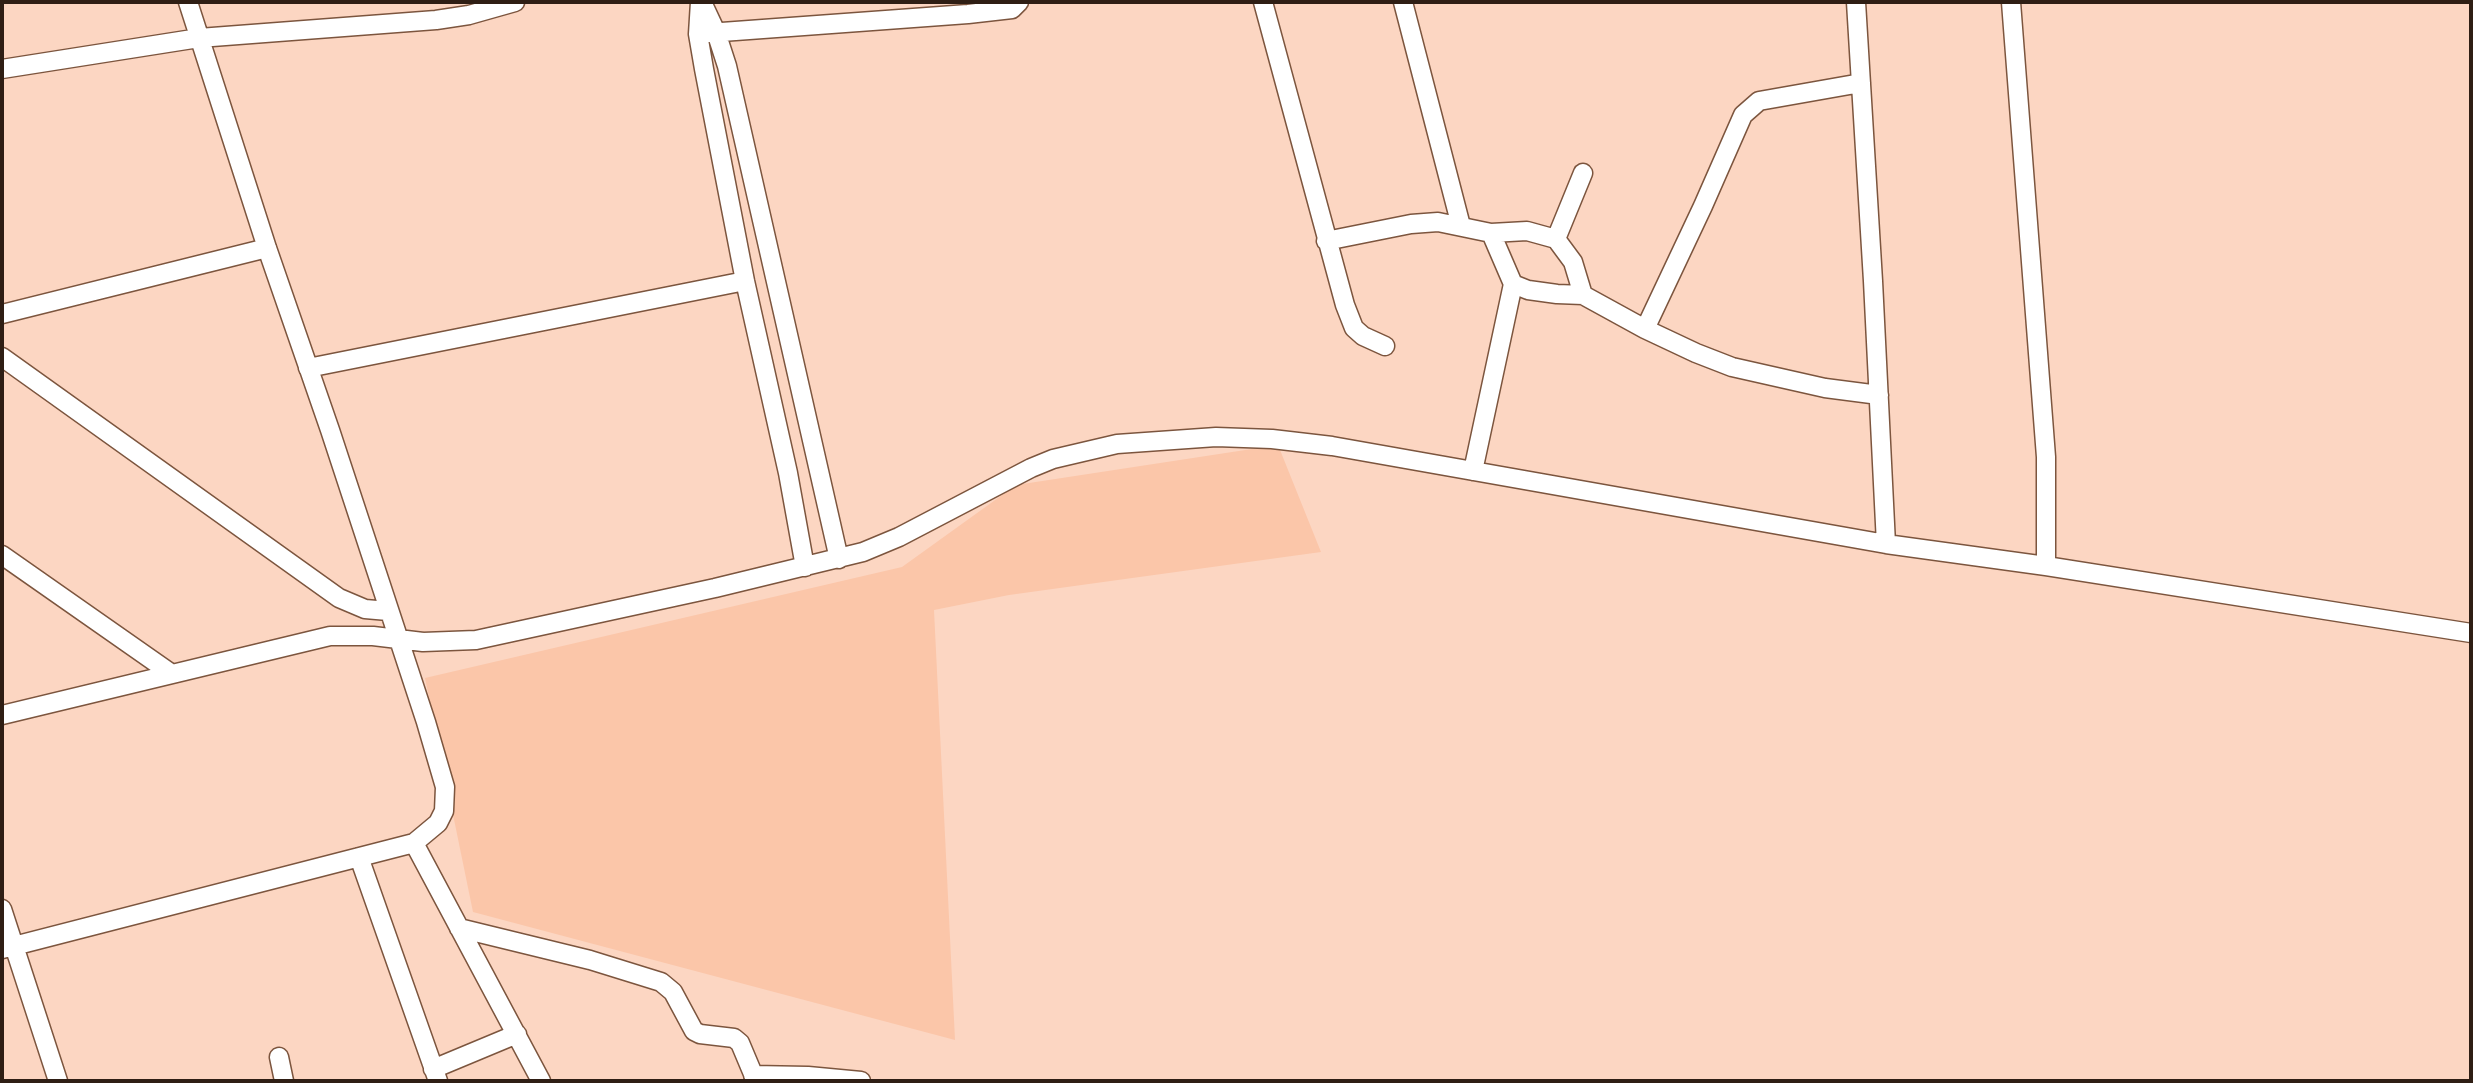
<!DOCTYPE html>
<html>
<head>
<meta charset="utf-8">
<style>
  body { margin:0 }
  #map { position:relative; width:2473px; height:1083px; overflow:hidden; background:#fcd6c2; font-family:"Playfair Display",serif }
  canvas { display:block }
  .frame { position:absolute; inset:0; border:4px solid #2f1e14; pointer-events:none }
</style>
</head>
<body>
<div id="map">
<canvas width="2473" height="1083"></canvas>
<div class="frame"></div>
</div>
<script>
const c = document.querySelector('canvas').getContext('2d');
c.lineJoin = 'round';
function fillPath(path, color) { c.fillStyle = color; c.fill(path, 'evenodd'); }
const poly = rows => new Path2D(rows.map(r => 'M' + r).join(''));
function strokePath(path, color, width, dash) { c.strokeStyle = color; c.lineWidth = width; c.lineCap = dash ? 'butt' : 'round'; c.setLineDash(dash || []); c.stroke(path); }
fillPath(poly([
  [1278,445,1321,552,1009,595,934,610,955,1040,473,912,425,678,902,567,1016,485]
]), '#fbc6a9');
const minor = poly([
  [700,2,698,34,704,69,745,281,788,473,805,567],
  [702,2,716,32,727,66,839,559],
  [1263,2,1345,305,1354,328,1363,336,1385,346],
  [1403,2,1461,226],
  [1856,2,1873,281,1886,544],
  [2011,2,2046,457,2046,566],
  [708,33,968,14,1012,9,1019,2],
  [2,69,199,38,436,20,469,15,515,2],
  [1491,233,1527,231,1556,239,1573,262,1583,295],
  [1556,239,1583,173],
  [1326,241,1411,224,1438,222,1491,233,1513,284,1473,471],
  [1513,284,1528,290,1557,294,1583,295,1645,329,1696,353,1732,367,1825,388,1879,395],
  [2,314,267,248],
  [1645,329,1703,206,1743,115,1759,101,1861,83],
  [2,357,339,598,365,609,388,611],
  [308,368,745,281],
  [2,555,172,674],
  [2,715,330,636,373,636,423,642,476,640,715,588,863,552,899,537,1031,468,1053,459,1117,444,1216,437,1272,439,1332,446,1886,544,2046,566,2471,633],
  [414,843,541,1081],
  [359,857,438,1081],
  [2,909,58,1081],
  [459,928,590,960,661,982,673,992,694,1031,700,1034,734,1038,740,1043,756,1081],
  [2,949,414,843,438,823,444,811,445,787,426,722,330,430,267,248,188,2],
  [279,1057,284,1081],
  [433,1069,517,1034],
  [753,1075,808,1076,861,1081]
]);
strokePath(minor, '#7c553e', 21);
strokePath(minor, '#fff', 18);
</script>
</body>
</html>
